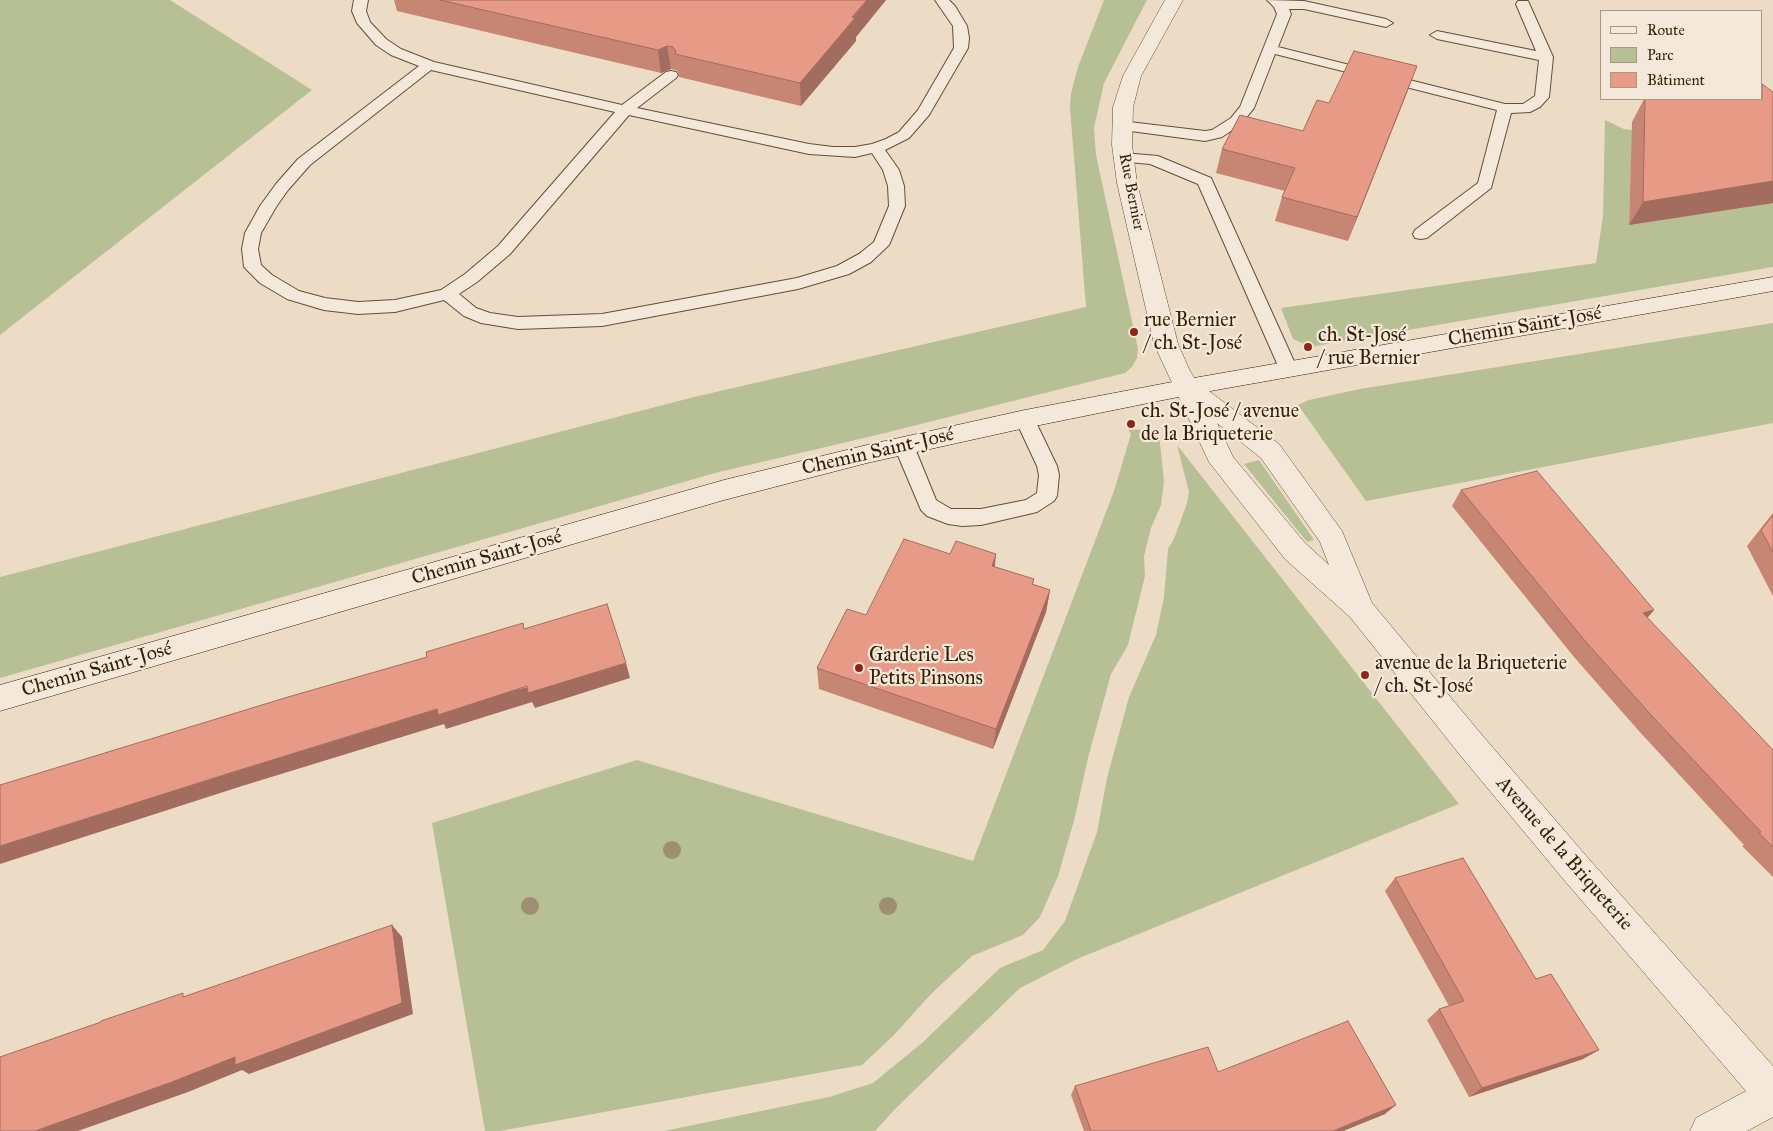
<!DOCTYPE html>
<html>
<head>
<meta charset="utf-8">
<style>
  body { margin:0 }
  #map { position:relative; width:1773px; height:1131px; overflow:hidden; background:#eddcc5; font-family:"IM FELL Great Primer",serif }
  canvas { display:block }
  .legend { position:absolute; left:1600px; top:10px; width:162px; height:90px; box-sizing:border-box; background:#f3e8d9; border:1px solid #a79783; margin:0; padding:6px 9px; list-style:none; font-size:15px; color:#361e03 }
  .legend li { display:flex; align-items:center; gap:10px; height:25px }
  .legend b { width:25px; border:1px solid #a79783 }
</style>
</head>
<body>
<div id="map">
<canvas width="1773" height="1131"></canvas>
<ul class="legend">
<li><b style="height:6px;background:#f3e8d9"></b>Route</li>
<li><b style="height:14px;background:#b7c095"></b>Parc</li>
<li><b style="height:14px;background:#e79b86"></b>Bâtiment</li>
</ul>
</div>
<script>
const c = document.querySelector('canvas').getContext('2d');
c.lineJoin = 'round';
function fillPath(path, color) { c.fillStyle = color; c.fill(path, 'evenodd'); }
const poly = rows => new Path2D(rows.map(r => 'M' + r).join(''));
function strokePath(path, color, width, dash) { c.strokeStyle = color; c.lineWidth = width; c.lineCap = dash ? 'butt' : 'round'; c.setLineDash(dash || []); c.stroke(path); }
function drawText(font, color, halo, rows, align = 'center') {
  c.font = font + ' "IM FELL Great Primer",serif'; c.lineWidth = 4.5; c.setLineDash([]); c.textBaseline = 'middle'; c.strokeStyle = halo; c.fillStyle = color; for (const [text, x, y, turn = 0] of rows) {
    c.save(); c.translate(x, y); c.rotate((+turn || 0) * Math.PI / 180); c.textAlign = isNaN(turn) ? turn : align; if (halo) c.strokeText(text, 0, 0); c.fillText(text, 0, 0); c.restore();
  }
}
fillPath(poly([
  [0,0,170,0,312,90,0,335],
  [1104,0,1147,0,1104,83,1094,128,1096,155,1138,349,1137,358,1132,367,1125,373,881,434,715,473,0,678,0,577,694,397,1086,307,1070,108,1071,93,1078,67],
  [1605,120,1624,129,1632,130,1629,225,1773,203,1773,267,1310,347,1293,339,1281,308,1596,263,1603,216],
  [1773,323,1773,423,1366,501,1298,405,1309,400,1360,389],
  [1128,429,1147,430,1159,434,1164,481,1161,505,1151,528,1144,556,1145,576,1128,645,1111,674,1088,758,1074,821,1058,876,1040,917,1023,935,972,956,932,993,893,1036,862,1065,500,1131,485,1131,432,823,637,760,973,861,1114,491,1131,434],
  [1177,445,1459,804,1077,959,1020,988,895,1109,875,1131,664,1131,829,1097,873,1083,922,1043,1000,968,1043,950,1065,921,1097,832,1107,778,1129,697,1156,635,1164,597,1168,549,1174,539,1187,503,1189,492],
  [1259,460,1314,540,1307,542,1244,464]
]), '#b7c095');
const lane = poly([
  [354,0,368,0,366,11,370,22,386,39,401,49,434,62,622,105,666,72,671,71,676,72,678,75,676,78,637,108,809,144,833,147,855,147,872,144,886,139,899,132,918,110,954,48,953,26,935,0,949,0,955,6,967,26,969,38,968,48,929,115,909,138,885,150,899,170,904,186,905,206,889,245,871,262,849,274,798,289,602,326,518,329,481,323,464,316,444,300,395,312,358,314,324,310,287,299,260,283,244,267,242,249,245,233,260,206,276,184,298,159,419,66,391,55,376,45,357,23,352,11,354,0],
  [431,70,615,112,498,246,465,274,441,290,395,300,358,302,325,298,299,291,272,275,261,265,258,249,261,233,276,207,288,190,310,165,431,70],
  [629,115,809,154,855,157,872,153,883,170,888,186,889,206,874,242,859,254,837,266,797,278,602,314,518,317,490,313,476,308,459,294,477,282,510,254,629,115],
  [1267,0,1304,1,1386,19,1393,23,1386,27,1304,9,1289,9,1291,14,1278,47,1505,104,1523,104,1535,96,1539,60,1437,39,1430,35,1437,31,1536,51,1516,4,1518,1,1528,1,1553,57,1549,97,1540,107,1530,112,1511,113,1491,188,1427,238,1421,239,1415,238,1413,234,1415,230,1478,183,1497,110,1275,54,1254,108,1241,124,1222,137,1205,141,1116,129,1113,126,1116,123,1121,121,1205,131,1212,130,1231,118,1240,107,1277,14,1274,7,1267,0],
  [1123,153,1158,156,1211,178,1297,368,1295,372,1288,374,1281,372,1279,368,1198,184,1150,164,1117,161,1115,158,1117,155,1123,153],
  [1025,412,1032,414,1057,466,1059,475,1057,496,1054,501,1037,512,981,525,962,526,948,524,927,516,921,510,894,446,897,441,904,439,911,441,914,446,936,500,951,509,981,509,1026,500,1037,493,1039,475,1037,466,1015,419,1018,414,1025,412]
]);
const street = poly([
  [1165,0,1183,0,1141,76,1133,107,1132,145,1137,183,1178,344,1190,371,1197,382,1279,444,1342,531,1372,603,1482,735,1588,858,1773,1066,1773,1117,1747,1131,1690,1131,1696,1118,1746,1091,1564,880,1460,755,1350,617,1285,559,1209,462,1154,344,1117,183,1112,145,1113,107,1123,76,1165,0],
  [1217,423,1261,458,1320,542,1329,565,1305,543,1233,457,1217,423]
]);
const secondary = poly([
  [1773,277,1773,291,1188,395,1025,428,867,463,724,500,0,711,0,685,724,480,867,445,1025,410,1188,379,1773,277]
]);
strokePath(lane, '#644e34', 2);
strokePath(street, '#644e34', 1);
strokePath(secondary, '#361e03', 1);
fillPath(lane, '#f3e8d9');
fillPath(street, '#f3e8d9');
fillPath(secondary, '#f3e8d9');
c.fillStyle = '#9e8e72';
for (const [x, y] of [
  [672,850],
  [530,906],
  [888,906]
]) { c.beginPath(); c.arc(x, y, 9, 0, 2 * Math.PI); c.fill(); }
fillPath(poly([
  [394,0,886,0,856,37,856,41,801,106,679,77,678,72,676,70,671,69,661,73,397,11],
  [1408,90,1348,241,1275,221,1282,197,1285,191,1216,173,1222,149,1303,131,1329,103],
  [1773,92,1773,203,1629,225,1632,122,1644,99,1762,99],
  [1461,490,1654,610,1647,618,1773,750,1773,877,1742,846,1744,845,1638,730,1574,657,1452,506],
  [1773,513,1773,596,1747,546],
  [995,567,1034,579,1033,585,1050,590,1046,612,993,749,819,689,817,668],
  [1395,878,1583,1059,1469,1097,1427,1020,1439,1009,1449,1006,1385,891],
  [1218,1072,1385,1114,1343,1131,1084,1131,1071,1095,1075,1086]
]), '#c78573');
fillPath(poly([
  [867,0,886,0,856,37,856,41,801,106,800,83],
  [667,46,671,69,661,73,658,50],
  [1417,66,1408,90,1348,241,1357,217],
  [1773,181,1773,203,1629,225,1643,202],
  [996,554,994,576,992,566],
  [1050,590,1046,612,993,749,996,729],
  [1654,610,1641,625,1643,613],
  [626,663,630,678,535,708,532,702,446,729,444,724,242,786,0,864,0,846,230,773,437,709],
  [392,925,402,937,413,1014,249,1074,242,1070,188,1092,78,1131,35,1131,235,1057],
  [1599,1050,1583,1059,1469,1097,1482,1088],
  [1396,1105,1385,1114,1343,1131,1333,1131]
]), '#a26c5e');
const building = poly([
  [440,0,867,0,852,17,855,18,800,83,675,54,676,51,673,47,667,46,658,50,440,0],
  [1354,51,1417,66,1357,217,1282,197,1295,168,1222,149,1240,115,1303,131,1317,100,1329,103,1354,51],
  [1762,84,1773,92,1773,181,1643,202,1645,99,1762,99,1762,84],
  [1537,471,1654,610,1643,613,1773,750,1773,847,1759,833,1761,832,1652,716,1586,642,1461,490,1537,471],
  [1773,515,1773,552,1761,530,1773,515],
  [904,539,950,554,956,541,996,554,992,566,1034,579,1032,584,1050,590,996,729,817,668,847,609,866,615,904,539],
  [607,604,626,663,528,693,527,686,438,715,437,709,230,773,0,846,0,785,288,697,427,657,426,652,523,623,524,629,607,604],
  [1463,858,1536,979,1551,974,1599,1050,1482,1088,1439,1009,1464,1001,1395,878,1463,858],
  [392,925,402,1003,235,1065,235,1057,172,1082,35,1131,0,1131,0,1057,101,1022,101,1021,183,993,183,997,392,925],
  [1348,1021,1396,1105,1333,1131,1091,1131,1075,1086,1208,1047,1218,1072,1348,1021]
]);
fillPath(building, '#e79b86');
strokePath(building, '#a26c5e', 1);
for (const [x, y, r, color] of [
  [1134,332,5,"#8f2418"],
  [1308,347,5,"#8f2418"],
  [1131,424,5,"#8f2418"],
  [859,668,5,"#8f2418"],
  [1365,675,5,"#8f2418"]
]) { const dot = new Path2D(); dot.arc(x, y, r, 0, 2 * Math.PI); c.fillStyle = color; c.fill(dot); strokePath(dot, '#f3e8d9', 2); }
drawText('16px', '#361e03', '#f3e8d9', [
  ["Rue Bernier",1131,192,79]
]);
drawText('20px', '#361e03', '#f3e8d9', [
  ["rue Bernier",1144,321],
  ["/ ch. St-José",1144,344],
  ["ch. St-José",1318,336],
  ["/ rue Bernier",1318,359],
  ["ch. St-José / avenue",1141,412],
  ["de la Briqueterie",1141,435],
  ["Garderie Les",869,656],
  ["Petits Pinsons",869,679],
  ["avenue de la Briqueterie",1375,664],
  ["/ ch. St-José",1375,687]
], 'left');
drawText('20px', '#361e03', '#f3e8d9', [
  ["Chemin Saint-José",1525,327,-10],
  ["Chemin Saint-José",878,452,-13],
  ["Chemin Saint-José",487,558,-16],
  ["Chemin Saint-José",97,670,-16],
  ["Avenue de la Briqueterie",1564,854,49]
]);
</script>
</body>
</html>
